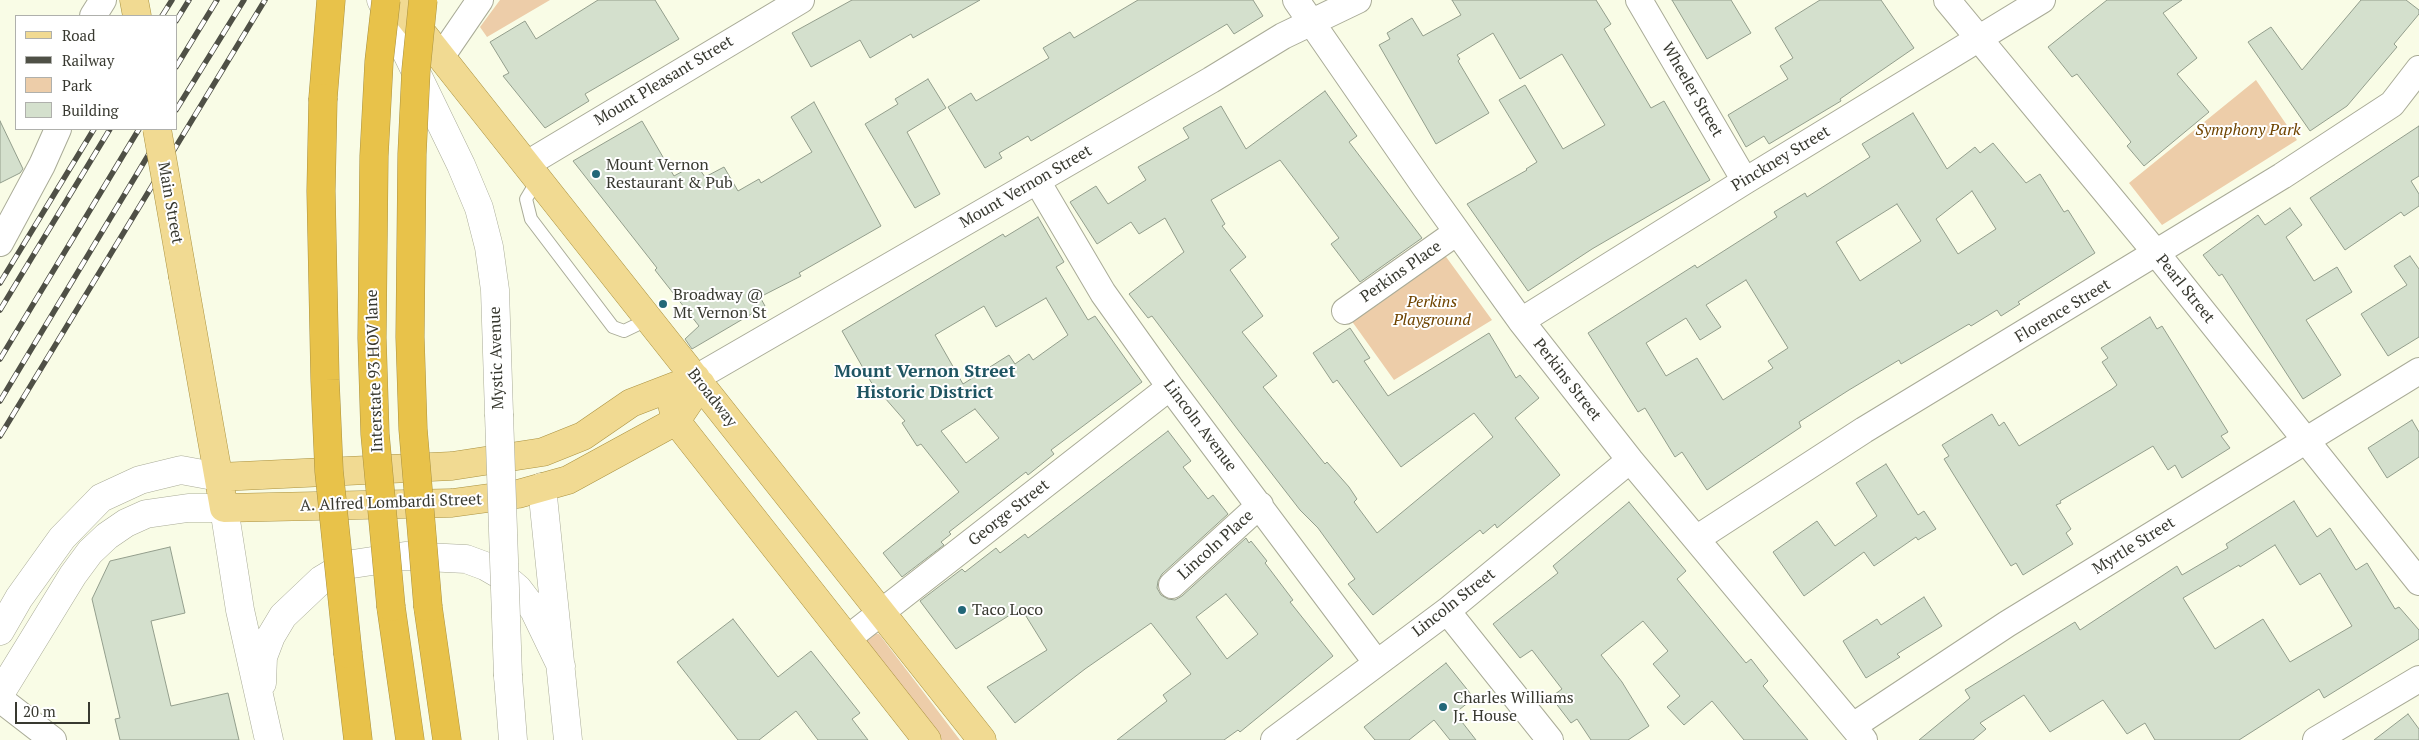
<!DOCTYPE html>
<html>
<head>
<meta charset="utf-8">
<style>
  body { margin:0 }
  #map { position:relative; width:2419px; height:740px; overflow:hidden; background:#f9fce6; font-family:"PT Serif",serif }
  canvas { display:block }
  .legend { position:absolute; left:15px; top:15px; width:162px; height:115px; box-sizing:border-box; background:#fff; border:1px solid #afb0ac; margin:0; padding:6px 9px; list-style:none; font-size:15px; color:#383930 }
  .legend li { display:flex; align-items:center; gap:10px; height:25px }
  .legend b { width:25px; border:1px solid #afb0ac }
  .scale { position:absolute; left:15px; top:702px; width:75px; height:22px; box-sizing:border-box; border:2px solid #383930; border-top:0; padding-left:6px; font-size:15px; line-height:18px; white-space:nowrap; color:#383930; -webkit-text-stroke:4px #fff; paint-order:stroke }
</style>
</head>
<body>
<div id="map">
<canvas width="2419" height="740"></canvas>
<ul class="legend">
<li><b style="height:6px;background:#f1da92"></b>Road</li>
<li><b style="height:6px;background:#4f5046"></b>Railway</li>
<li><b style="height:14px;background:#edcda9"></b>Park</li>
<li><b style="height:14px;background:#d4e0cd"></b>Building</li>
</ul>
<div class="scale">20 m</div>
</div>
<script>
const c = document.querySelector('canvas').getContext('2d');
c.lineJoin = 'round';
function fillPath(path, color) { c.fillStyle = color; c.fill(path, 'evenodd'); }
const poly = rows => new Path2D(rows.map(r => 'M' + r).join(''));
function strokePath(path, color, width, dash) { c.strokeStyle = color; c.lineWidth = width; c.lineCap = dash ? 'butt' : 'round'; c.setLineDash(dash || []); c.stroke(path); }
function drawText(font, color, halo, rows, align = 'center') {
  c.font = font + ' "PT Serif",serif'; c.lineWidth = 4; c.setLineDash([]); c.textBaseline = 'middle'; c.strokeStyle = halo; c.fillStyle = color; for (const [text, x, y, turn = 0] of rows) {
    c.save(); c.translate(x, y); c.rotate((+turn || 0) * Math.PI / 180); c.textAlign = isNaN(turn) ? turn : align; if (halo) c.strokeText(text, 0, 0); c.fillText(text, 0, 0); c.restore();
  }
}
fillPath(poly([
  [500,0,550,0,487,37,480,27],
  [2256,80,2297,140,2162,225,2129,183],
  [1444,254,1492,320,1394,380,1351,320],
  [874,633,879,634,960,740,942,740,867,644,867,639]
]), '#edcda9');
const building = poly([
  [598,0,655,0,679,39,585,94,589,101,545,128,503,76,509,73,490,42,525,21,536,39,598,0],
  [852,0,980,0,913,38,911,34,870,58,860,40,811,67,792,33,852,0],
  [1138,0,1253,0,1263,16,1234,34,1227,24,1031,141,1028,136,999,153,1002,158,985,168,948,107,971,93,976,101,1049,58,1043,48,1070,32,1074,38,1138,0],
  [1452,0,1596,0,1611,24,1604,29,1651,108,1664,101,1710,180,1592,249,1528,291,1467,204,1527,170,1526,169,1537,162,1499,100,1525,85,1563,149,1605,125,1562,54,1520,79,1493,33,1457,55,1460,59,1458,61,1489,113,1436,144,1379,45,1390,39,1387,33,1412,18,1423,36,1461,15,1452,0],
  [1672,0,1731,0,1751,33,1707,59,1672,0],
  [1820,0,1881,0,1914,48,1840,99,1841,101,1769,144,1764,136,1746,147,1728,115,1788,79,1780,66,1793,58,1775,28,1820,0],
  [2107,0,2182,0,2163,13,2197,58,2177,74,2209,112,2144,166,2127,146,2131,142,2077,74,2072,77,2048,47,2107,0],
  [2361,0,2406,0,2419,10,2419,14,2394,44,2397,47,2347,106,2310,131,2248,42,2271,27,2302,70,2361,0],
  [928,79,946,108,907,132,940,194,915,208,865,124,898,104,895,99,928,79],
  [1325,91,1357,136,1349,142,1422,238,1360,282,1331,244,1339,238,1280,160,1211,200,1225,224,1222,226,1246,257,1230,270,1263,316,1242,332,1277,376,1263,387,1325,464,1327,462,1349,487,1357,499,1354,502,1377,533,1493,437,1474,413,1401,467,1337,380,1333,383,1313,353,1350,328,1370,358,1364,361,1388,396,1489,333,1516,378,1520,375,1539,398,1515,418,1560,475,1497,528,1495,524,1483,534,1480,530,1373,615,1348,584,1355,579,1318,528,1300,510,1238,430,1152,316,1148,318,1129,294,1184,252,1165,218,1139,234,1131,222,1097,244,1070,202,1096,186,1108,204,1146,180,1138,167,1189,138,1183,128,1221,106,1246,149,1325,91],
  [814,102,881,226,799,273,801,276,760,297,765,306,692,349,685,339,699,326,655,270,657,268,573,161,642,121,674,176,696,164,705,177,724,167,738,191,759,179,761,183,812,152,791,117,814,102],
  [1913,113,1947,169,1975,147,1980,153,1993,143,2026,183,2040,174,2064,212,2068,210,2095,253,2018,302,2020,304,2001,316,1997,310,1971,326,1969,324,1901,364,1899,360,1849,390,1799,422,1801,427,1707,490,1682,452,1675,457,1645,408,1638,412,1588,333,1695,265,1697,268,1777,217,1774,212,1805,193,1807,197,1870,157,1862,144,1913,113],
  [1972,191,1996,229,1958,254,1936,219,1972,191],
  [1897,204,1921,241,1860,281,1836,242,1897,204],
  [1746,280,1788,348,1768,361,1773,368,1723,400,1697,358,1666,376,1646,343,1686,318,1700,340,1721,327,1706,305,1746,280],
  [0,121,23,169,20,173,0,183,0,121],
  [2419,126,2419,176,2411,181,2419,194,2419,206,2404,216,2401,212,2345,250,2310,198,2419,126],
  [2290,208,2302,225,2286,237,2314,281,2337,267,2352,292,2306,320,2341,375,2303,399,2222,274,2219,276,2203,255,2258,215,2265,225,2290,208],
  [1038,217,1064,262,1056,267,1088,320,1095,316,1142,382,1051,450,1054,454,1028,475,1026,472,949,532,951,534,941,542,944,545,902,577,883,553,959,492,921,444,917,446,902,423,905,421,871,382,842,331,1003,234,1005,237,1038,217],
  [1046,298,1068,335,1033,360,1029,354,1015,364,1009,355,963,384,935,335,984,306,996,327,1046,298],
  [975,409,999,438,966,463,941,431,975,409],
  [2410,256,2419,269,2419,337,2388,356,2361,314,2407,285,2394,266,2410,256],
  [2150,317,2157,329,2162,326,2228,432,2221,436,2230,448,2182,478,2175,465,2168,470,2153,446,2060,501,2061,503,2056,505,2071,529,2066,533,2073,544,2023,575,2016,563,2011,566,1957,480,1944,459,1949,456,1942,445,1992,414,1999,426,2004,422,2019,446,2112,389,2117,385,2102,362,2108,358,2101,348,2150,317],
  [2412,420,2419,432,2419,457,2387,478,2368,448,2412,420],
  [1168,431,1191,461,1183,467,1208,499,1213,495,1228,514,1162,574,1158,581,1157,588,1161,595,1168,599,1175,600,1182,596,1246,538,1249,543,1251,541,1267,561,1265,563,1293,600,1290,602,1333,656,1240,732,1238,730,1224,740,1117,740,1167,701,1163,695,1191,674,1151,623,1085,669,1015,723,987,687,1047,650,1021,608,956,649,920,601,962,569,965,572,996,548,1000,553,1025,534,1028,538,1168,431],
  [1226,594,1258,634,1227,659,1196,617,1226,594],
  [1886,464,1918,515,1924,511,1936,529,1918,540,1916,537,1874,566,1864,552,1804,596,1773,552,1817,521,1835,546,1877,516,1856,483,1886,464],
  [2294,501,2317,537,2330,528,2356,570,2367,563,2395,609,2399,607,2419,630,2419,639,2324,698,2319,689,2239,740,2155,740,2145,723,2127,734,2103,700,2050,732,2024,695,1980,723,1986,729,1973,740,1919,740,1970,698,1965,690,2075,622,2080,630,2177,566,2182,575,2228,548,2226,544,2294,501],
  [2275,545,2300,585,2320,573,2352,626,2290,662,2263,619,2215,649,2183,598,2239,565,2240,567,2275,545],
  [1629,502,1686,571,1677,579,1746,663,1751,659,1768,681,1763,686,1808,740,1744,740,1712,701,1684,725,1667,707,1680,696,1653,664,1668,651,1643,621,1601,655,1622,682,1649,726,1628,740,1591,740,1577,719,1571,723,1551,697,1562,689,1532,650,1520,658,1493,624,1558,573,1553,566,1629,502],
  [170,547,185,613,151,621,171,706,228,693,239,740,120,740,115,719,120,718,92,599,110,561,170,547],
  [1924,597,1942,626,1897,654,1900,657,1866,678,1843,641,1877,619,1881,625,1924,597],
  [733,619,778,677,811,651,860,713,852,719,868,740,818,740,796,711,759,740,738,740,677,662,733,619],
  [1446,663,1474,698,1455,713,1476,740,1450,740,1434,720,1409,740,1375,740,1364,727,1446,663],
  [2408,714,2419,729,2419,740,2374,740,2408,714]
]);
fillPath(building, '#d4e0cd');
strokePath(building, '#939e8c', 1);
const lane = poly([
  [538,179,526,199,531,219,613,327,624,331,649,319]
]);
const street = poly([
  [1296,0,1425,187,1521,321,1630,460,1864,740],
  [1639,0,1745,181],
  [1947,0,2157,254,2419,582],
  [93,16,103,0],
  [441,57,480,0],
  [527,164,801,0],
  [1037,181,1103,293,1170,387,1376,662],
  [0,243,42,165,58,129],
  [1345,311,1457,232],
  [1521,321,1745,181,2042,0],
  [696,378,1211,80,1283,36,1358,0],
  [1696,539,1864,430,2282,176,2392,104,2419,69],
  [1172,585,1260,505],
  [1447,611,1550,740],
  [847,639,1170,387],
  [0,699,53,740],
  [1853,726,2007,624,2419,371],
  [1274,740,1447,611,1630,460],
  [2316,740,2419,679]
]);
const secondary = poly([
  [381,0,461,165,479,208,489,247,495,290,499,414],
  [542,487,568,740],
  [0,631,19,598,62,538,101,498,140,480,181,470,219,477],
  [508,676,513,740],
  [262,683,263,657,271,636,283,616,321,580,346,565,405,556,466,559,485,566,504,577,518,589,534,610,561,666],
  [0,694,73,575,90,552,107,536,126,523,146,514,188,508,224,508,240,610,269,740]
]);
const primary = poly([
  [134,0,137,16],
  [396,0,982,740],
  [183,277,224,508,452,503,518,494,568,480,676,421,701,384],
  [672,404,676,421,927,740],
  [219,477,452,466,543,452,583,436,631,403,696,378]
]);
const highway = poly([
  [323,98,331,0],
  [391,607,410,740],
  [428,607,447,740],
  [348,654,358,740]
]);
strokePath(lane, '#a9ab97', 14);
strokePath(street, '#a9ab97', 28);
strokePath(secondary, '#a9ab97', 29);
strokePath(primary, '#aa9241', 29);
strokePath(highway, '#aa9241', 29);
strokePath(lane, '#fff', 12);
strokePath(street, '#fff', 26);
strokePath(secondary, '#fff', 28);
strokePath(primary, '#f1da92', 28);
strokePath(highway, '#e8c24a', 28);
const rail = poly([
  [162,16,172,0],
  [176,21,189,0],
  [176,67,217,0],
  [176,110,244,0],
  [0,283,94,129],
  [0,310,110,129],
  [0,359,139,129],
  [0,401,164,129],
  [0,436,265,0]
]);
strokePath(rail, '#4f5046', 5.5);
strokePath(rail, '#fff', 4, [11]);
const secondaryBridge = poly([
  [499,414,508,676]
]);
const primaryBridge = poly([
  [157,129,183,277]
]);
const highwayBridge = poly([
  [386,0,379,62,374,156,372,338,375,434,391,607],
  [423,0,416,70,412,154,410,337,413,429,428,607],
  [323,98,321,191,325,380,329,471,348,654]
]);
strokePath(secondaryBridge, '#a9ab97', 29, []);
strokePath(primaryBridge, '#aa9241', 29, []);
strokePath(highwayBridge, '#aa9241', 29, []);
strokePath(secondaryBridge, '#fff', 28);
strokePath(primaryBridge, '#f1da92', 28);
strokePath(highwayBridge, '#e8c24a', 28);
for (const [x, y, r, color] of [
  [596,174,5,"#226778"],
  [663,304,5,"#226778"],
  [962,610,5,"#226778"],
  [1443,707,5,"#226778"]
]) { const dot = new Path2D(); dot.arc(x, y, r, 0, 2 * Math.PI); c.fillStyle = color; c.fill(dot); strokePath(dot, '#fff', 2); }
drawText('16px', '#383930', '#fff', [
  ["Mount Pleasant Street",664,81,-31],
  ["Wheeler Street",1692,90,60],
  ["Pinckney Street",1781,159,-31],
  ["Mount Vernon Street",1026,187,-30],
  ["Main Street",170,203,80],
  ["Perkins Place",1401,272,-35],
  ["Pearl Street",2185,289,51],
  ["Florence Street",2063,311,-31],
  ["Mystic Avenue",497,358,-92],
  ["Interstate 93 HOV lane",375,371,-92],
  ["Perkins Street",1567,380,52],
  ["Broadway",712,398,52],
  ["Lincoln Avenue",1200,426,53],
  ["A. Alfred Lombardi Street",391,503,-2],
  ["George Street",1009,513,-38],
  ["Lincoln Place",1216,545,-42],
  ["Myrtle Street",2134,546,-32],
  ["Lincoln Street",1454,603,-38]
]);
drawText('italic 16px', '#6f4400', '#fff', [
  ["Symphony Park",2248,130],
  ["Perkins",1432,302],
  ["Playground",1432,320]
]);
drawText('16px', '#383930', '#fff', [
  ["Mount Vernon",606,165],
  ["Restaurant & Pub",606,183],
  ["Broadway @",673,295],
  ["Mt Vernon St",673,313],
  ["Taco Loco",972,610],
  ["Charles Williams",1453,698],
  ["Jr. House",1453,716]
], 'left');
drawText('bold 18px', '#1f5562', '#fff', [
  ["Mount Vernon Street",925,372],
  ["Historic District",925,393]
]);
</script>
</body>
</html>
